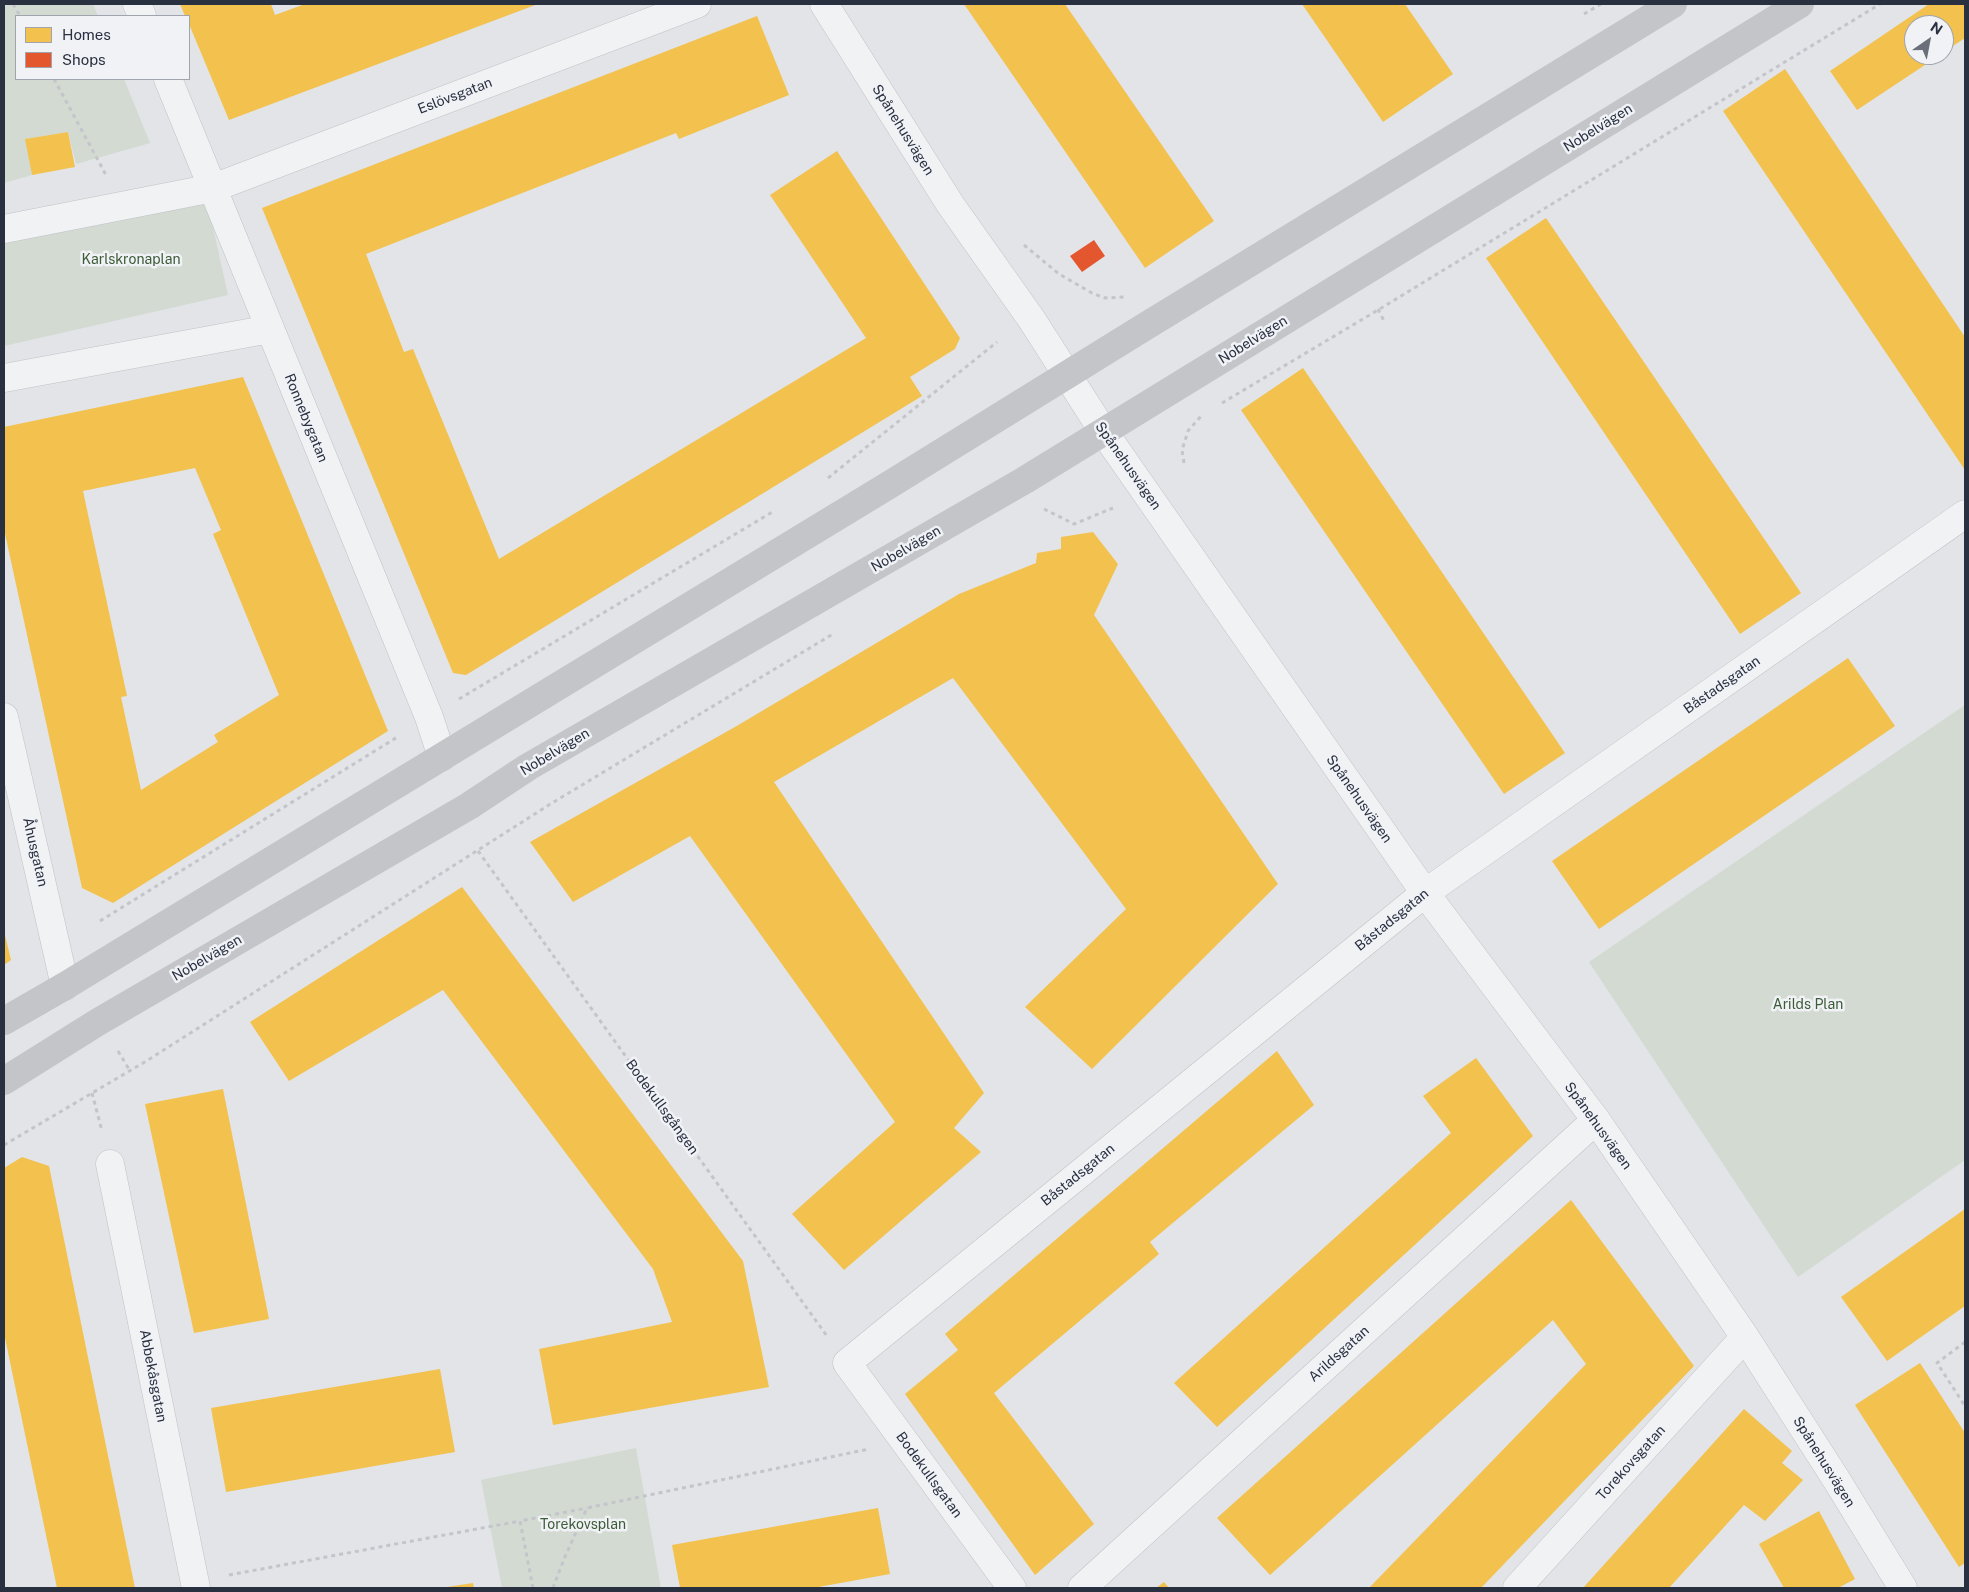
<!DOCTYPE html>
<html>
<head>
<meta charset="utf-8">
<style>
  body { margin:0 }
  #map { position:relative; width:1969px; height:1592px; overflow:hidden; background:#e2e4e7; font-family:"Public Sans",sans-serif }
  canvas { display:block }
  .frame { position:absolute; inset:0; border:5px solid #293040; pointer-events:none }
  .legend { position:absolute; left:15px; top:15px; width:175px; height:65px; box-sizing:border-box; background:#f0f2f6; border:1px solid #a0a4ad; margin:0; padding:6px 9px; list-style:none; font-size:15px; color:#293040 }
  .legend li { display:flex; align-items:center; gap:10px; height:25px }
  .legend b { width:25px; border:1px solid #a0a4ad }
  .north { position:absolute; left:1904px; top:15px; width:50px; height:50px; box-sizing:border-box; background:#f0f2f6; border:1px solid #a0a4ad; border-radius:50%; rotate:33deg; font-size:14px; font-weight:700; line-height:20px; text-align:center; color:#293040 }
  .north::after { content:''; display:block; margin:auto; width:18px; height:22px; background:#6a6f7a; clip-path:polygon(50% 0,100% 100%,50% 72%,0 100%) }
</style>
</head>
<body>
<div id="map">
<canvas width="1969" height="1592"></canvas>
<div class="frame"></div>
<ul class="legend">
<li><b style="height:14px;background:#f2c14e"></b>Homes</li>
<li><b style="height:14px;background:#e4572e"></b>Shops</li>
</ul>
<div class="north">N</div>
</div>
<script>
const c = document.querySelector('canvas').getContext('2d');
c.lineJoin = 'round';
function fillPath(path, color) { c.fillStyle = color; c.fill(path, 'evenodd'); }
const poly = rows => new Path2D(rows.map(r => 'M' + r).join(''));
function strokePath(path, color, width, dash) { c.strokeStyle = color; c.lineWidth = width; c.lineCap = dash ? 'butt' : 'round'; c.setLineDash(dash || []); c.stroke(path); }
function drawText(font, color, halo, rows, align = 'center') {
  c.font = font + ' "Public Sans",sans-serif'; c.lineWidth = 5; c.setLineDash([]); c.textBaseline = 'middle'; c.strokeStyle = halo; c.fillStyle = color; for (const [text, x, y, turn = 0] of rows) {
    c.save(); c.translate(x, y); c.rotate((+turn || 0) * Math.PI / 180); c.textAlign = isNaN(turn) ? turn : align; if (halo) c.strokeText(text, 0, 0); c.fillText(text, 0, 0); c.restore();
  }
}
fillPath(poly([
  [4,4,93,4,98,16,16,16,16,79,124,79,150,143,76,164,68,132,26,139,32,175,4,183],
  [204,187,228,295,4,346,4,232],
  [1965,705,1965,1160,1798,1277,1589,962],
  [636,1448,661,1588,502,1588,481,1480]
]), '#d2dad2');
fillPath(poly([
  [180,4,271,4,275,15,305,4,538,4,229,120,189,24,189,16,185,16],
  [964,4,1065,4,1214,221,1145,268],
  [1302,4,1405,4,1453,74,1383,122],
  [1929,4,1965,4,1965,38,1944,52,1944,25,1914,25,1914,55,1940,55,1857,110,1830,71],
  [757,16,789,95,679,139,676,133,366,254,404,352,413,349,499,559,866,338,770,195,837,151,960,338,955,349,910,377,922,396,466,675,453,673,262,208],
  [1785,69,1965,337,1965,470,1723,111],
  [68,132,75,167,32,175,25,139],
  [1546,218,1801,593,1740,634,1486,258],
  [1303,368,1565,753,1504,794,1241,410],
  [243,377,388,731,113,903,82,888,4,529,4,427],
  [195,468,221,530,213,534,279,695,214,735,218,742,141,790,121,697,127,696,83,491],
  [1093,532,1118,564,1094,615,1278,884,1092,1069,1025,1007,1126,909,953,678,774,782,984,1093,954,1128,981,1152,844,1270,792,1214,895,1122,690,836,573,902,530,842,735,727,959,594,1036,563,1037,553,1061,549,1061,537],
  [1848,658,1895,726,1599,929,1552,861],
  [462,887,743,1261,769,1387,553,1425,539,1349,672,1322,653,1269,443,990,289,1081,250,1022],
  [4,931,11,960,4,965],
  [1277,1051,1314,1105,1150,1242,1159,1254,994,1393,1094,1524,1035,1575,905,1394,958,1350,945,1334],
  [1476,1058,1533,1136,1217,1427,1174,1383,1451,1133,1423,1096],
  [223,1089,269,1319,194,1333,145,1104],
  [22,1157,49,1166,135,1588,57,1588,4,1333,4,1168],
  [1571,1200,1694,1366,1481,1588,1369,1588,1586,1364,1553,1320,1270,1575,1217,1518],
  [1965,1209,1965,1306,1887,1361,1841,1297],
  [1920,1363,1965,1433,1965,1563,1959,1567,1855,1405],
  [440,1369,455,1452,226,1492,211,1408],
  [1744,1409,1792,1451,1782,1463,1803,1480,1765,1521,1744,1505,1669,1588,1583,1588],
  [878,1508,890,1574,813,1588,680,1588,672,1545],
  [1819,1511,1855,1579,1838,1588,1784,1588,1759,1544],
  [1164,1582,1169,1588,1156,1588],
  [473,1583,474,1588,447,1588,447,1587]
]), '#f2c14e');
fillPath(poly([
  [1094,240,1105,256,1082,272,1070,256]
]), '#e4572e');
const minor = poly([
  [137,4,142,16],
  [824,4,950,204,1032,320,1103,431,1425,893,1596,1120,1745,1337,1836,1479,1903,1588],
  [168,79,429,717,442,757],
  [4,229,213,188,697,4],
  [4,378,270,329],
  [4,717,65,986],
  [110,1164,196,1588],
  [1012,1588,847,1363,1425,893,1965,514],
  [1082,1588,1596,1120],
  [1517,1588,1745,1337]
]);
strokePath(minor, '#c0c2c5', 29);
strokePath(poly([
  [13,4,20,16],
  [1584,14,1601,4],
  [54,79,106,175],
  [1024,245,1059,274,1092,293,1105,298,1124,297],
  [1378,309,1385,323],
  [1222,403,1378,310,1880,4],
  [1184,463,1182,450,1188,431,1202,415],
  [828,478,997,342],
  [1044,509,1074,524,1113,508],
  [459,699,774,511],
  [478,851,827,1336],
  [100,921,399,736],
  [118,1051,130,1071],
  [92,1093,102,1131],
  [4,1145,148,1060,552,803,833,634],
  [1965,1342,1937,1363,1965,1406],
  [229,1575,520,1521],
  [533,1588,520,1521,587,1508],
  [553,1588,564,1559,587,1508,869,1449]
]), '#c4c5ca', 3, [4, 4]);
strokePath(minor, '#f1f2f4', 28);
strokePath(poly([
  [4,1021,65,986,889,485,1146,326,1673,4],
  [4,1081,98,1022,469,806,528,767,1025,480,1800,4]
]), '#c3c5c9', 28);
drawText('14px', '#293040', '#f0f2f6', [
  ["Eslövsgatan",455,96,-21],
  ["Nobelvägen",1598,128,-32],
  ["Spånehusvägen",903,130,58],
  ["Nobelvägen",1253,340,-32],
  ["Ronnebygatan",306,418,68],
  ["Spånehusvägen",1128,466,55],
  ["Nobelvägen",906,549,-30],
  ["Båstadsgatan",1722,685,-35],
  ["Nobelvägen",555,752,-31],
  ["Spånehusvägen",1359,799,55],
  ["Åhusgatan",35,852,77],
  ["Båstadsgatan",1392,920,-39],
  ["Nobelvägen",207,958,-30],
  ["Bodekullsgången",662,1107,54],
  ["Spånehusvägen",1598,1126,54],
  ["Båstadsgatan",1078,1175,-39],
  ["Arildsgatan",1339,1354,-42],
  ["Abbekåsgatan",153,1376,79],
  ["Spånehusvägen",1824,1462,58],
  ["Torekovsgatan",1631,1463,-48],
  ["Bodekullsgatan",929,1475,54]
]);
drawText('14px', '#3c5b37', '#f0f2f6', [
  ["Karlskronaplan",131,260],
  ["Arilds Plan",1808,1005],
  ["Torekovsplan",583,1525]
]);
</script>
</body>
</html>
